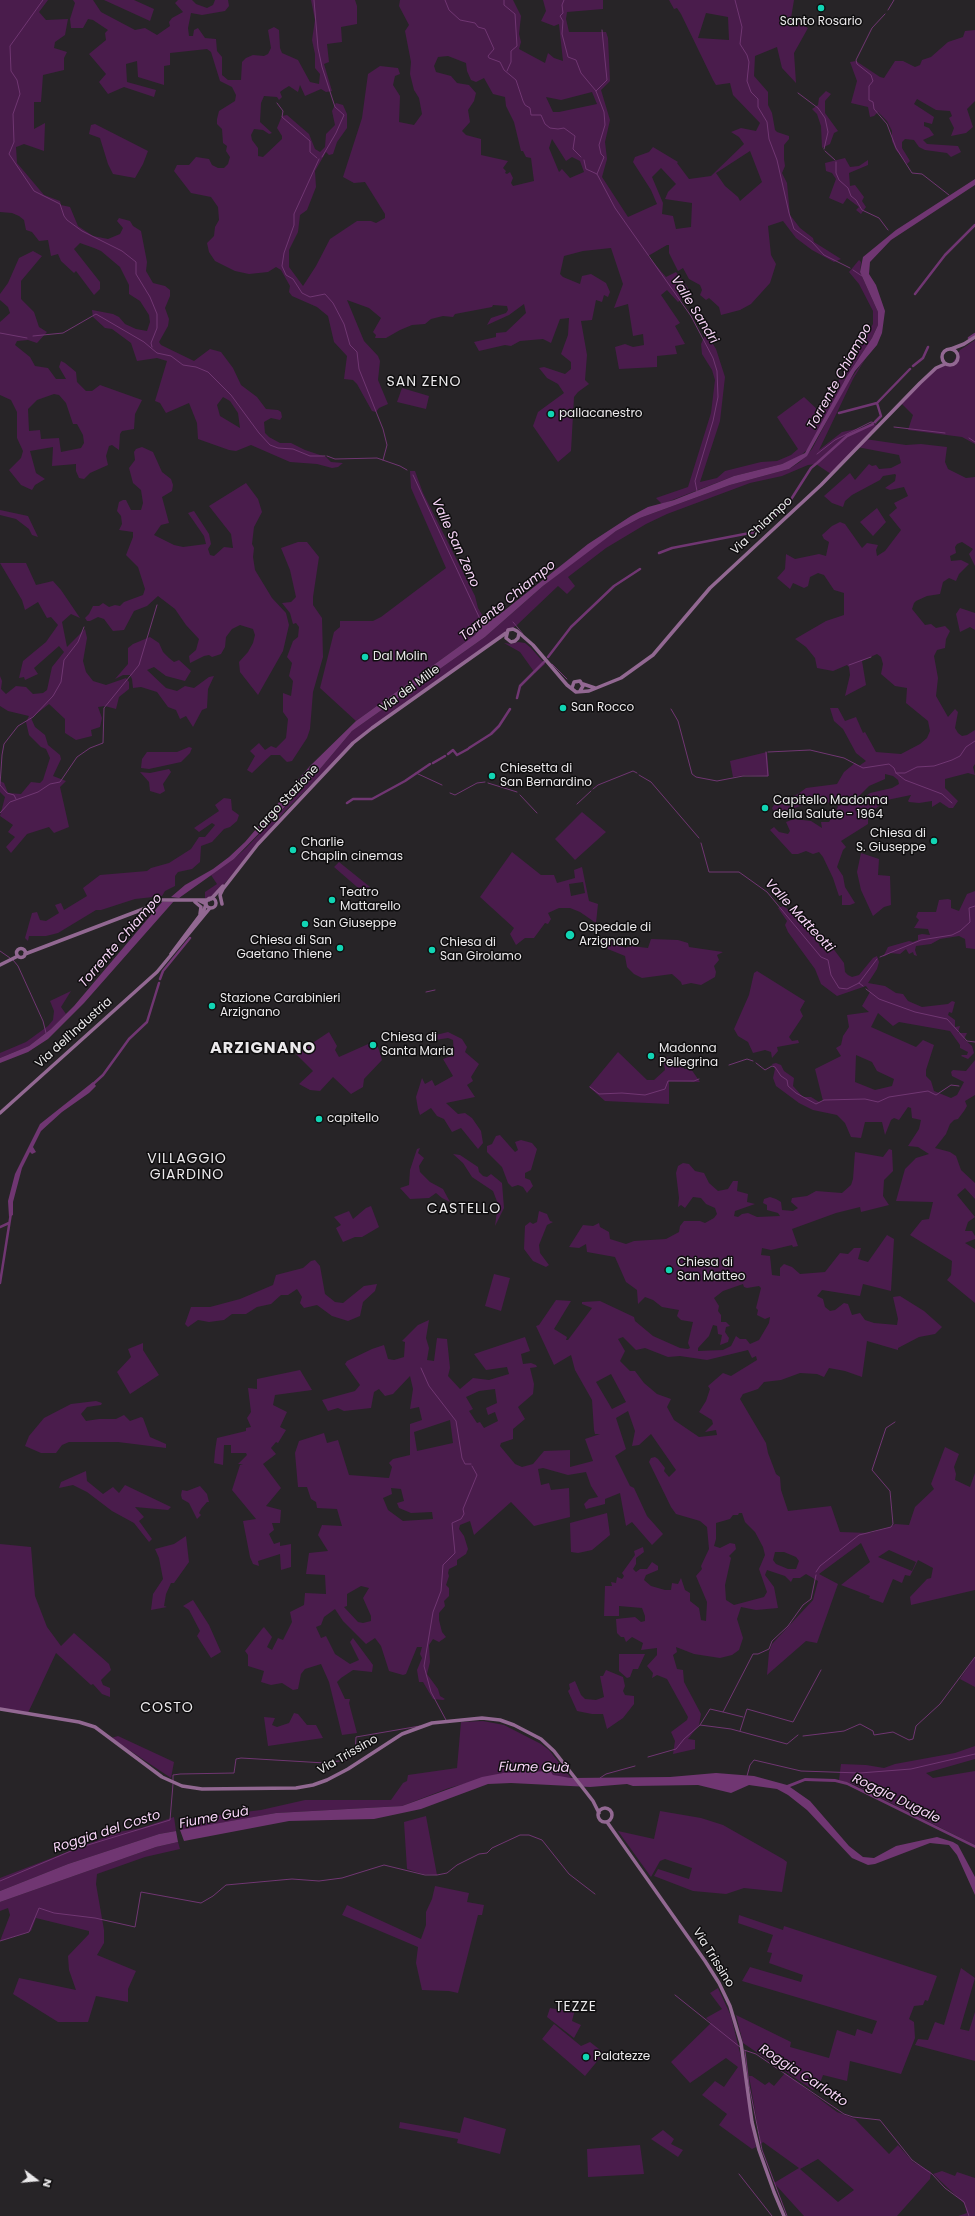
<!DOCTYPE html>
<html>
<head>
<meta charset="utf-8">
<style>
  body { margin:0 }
  #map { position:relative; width:975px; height:2216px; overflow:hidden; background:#272427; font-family:Poppins,sans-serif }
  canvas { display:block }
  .north { position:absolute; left:16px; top:2160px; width:40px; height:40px; -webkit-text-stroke:3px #0f0e0f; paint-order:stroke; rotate:106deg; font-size:11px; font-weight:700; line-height:16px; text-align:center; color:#ebe9eb }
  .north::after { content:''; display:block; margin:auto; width:14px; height:18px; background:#ebe9eb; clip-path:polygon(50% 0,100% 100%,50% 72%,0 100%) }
</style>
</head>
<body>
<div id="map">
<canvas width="975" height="2216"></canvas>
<div class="north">N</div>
</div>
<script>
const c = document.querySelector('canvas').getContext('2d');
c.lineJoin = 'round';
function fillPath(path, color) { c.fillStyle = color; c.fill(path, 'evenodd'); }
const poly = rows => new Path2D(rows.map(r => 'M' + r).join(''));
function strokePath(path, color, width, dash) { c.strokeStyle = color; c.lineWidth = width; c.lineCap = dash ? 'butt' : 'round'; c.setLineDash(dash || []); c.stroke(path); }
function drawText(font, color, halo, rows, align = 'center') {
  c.font = font + ' Poppins,sans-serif'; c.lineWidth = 3; c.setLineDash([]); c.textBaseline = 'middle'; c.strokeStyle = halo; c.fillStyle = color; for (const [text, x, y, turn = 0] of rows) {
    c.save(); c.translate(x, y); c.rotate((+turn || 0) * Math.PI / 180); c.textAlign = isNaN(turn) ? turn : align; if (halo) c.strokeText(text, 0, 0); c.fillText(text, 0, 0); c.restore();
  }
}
fillPath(poly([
  [0,0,48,0,39,12,46,20,68,19,65,35,55,42,54,48,67,52,64,58,64,70,43,75,41,102,34,102,34,129,45,123,44,151,24,144,19,146,16,147,17,163,44,195,60,201,61,205,70,207,78,226,93,236,108,239,120,234,123,228,117,221,119,218,130,221,133,226,141,231,147,262,146,271,153,283,165,286,170,290,170,296,165,308,169,319,168,326,159,342,161,345,194,361,210,349,221,352,233,368,241,385,257,397,266,409,278,410,281,412,282,417,280,420,271,418,264,422,265,433,269,437,280,443,291,443,305,450,326,457,331,462,343,463,338,467,332,468,317,464,290,462,251,445,236,451,229,450,198,439,197,423,189,403,166,413,160,403,155,401,167,361,157,358,137,361,131,343,112,329,105,328,93,317,92,310,113,314,119,317,125,324,136,329,147,331,150,322,149,315,140,301,129,294,129,285,120,267,101,251,94,248,80,243,74,249,100,282,100,289,94,295,76,271,74,273,61,261,58,254,51,256,48,240,39,241,32,232,26,230,24,220,19,216,12,213,0,212],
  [223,397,230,401,238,413,240,428,220,416,217,405],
  [73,0,93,0,101,12,135,30,145,28,157,35,170,26,169,22,172,18,183,12,175,3,178,0,192,0,196,4,207,8,213,5,215,0,228,0,229,6,225,11,202,15,191,13,188,28,189,36,193,36,194,30,198,28,205,38,216,39,217,51,222,57,222,75,228,80,241,80,242,62,246,58,253,55,264,56,268,54,271,48,268,30,274,27,279,30,280,48,282,53,298,60,310,82,319,84,320,74,315,68,315,54,312,40,315,20,311,0,355,0,357,6,357,24,341,27,342,42,327,44,329,62,324,64,332,91,326,92,321,89,305,96,300,85,298,92,289,86,284,89,280,92,282,97,279,100,277,97,264,96,261,103,260,122,272,133,269,134,263,130,254,129,251,135,252,140,258,148,258,156,263,157,282,139,282,136,277,128,282,116,287,115,309,134,315,149,320,152,325,147,326,134,335,125,332,111,336,103,343,105,347,114,347,128,337,142,333,154,329,155,326,152,315,171,316,187,307,210,300,215,298,232,289,250,289,267,303,286,316,266,330,239,357,221,371,221,376,223,385,218,385,214,365,182,354,183,343,177,362,118,368,74,380,66,398,68,400,74,395,76,393,85,400,96,399,122,414,125,422,114,419,98,414,90,410,74,411,62,405,31,409,25,399,6,400,0,513,0,521,16,519,34,521,42,519,49,545,63,548,53,554,58,563,61,559,24,554,26,541,21,546,11,543,0,603,0,603,9,567,12,566,19,569,32,606,32,608,38,610,81,601,90,610,120,605,142,607,159,602,177,628,217,657,204,651,190,633,162,635,157,649,152,653,147,678,162,677,163,689,179,711,176,744,144,739,137,731,132,741,128,756,131,760,123,733,95,730,83,716,85,713,80,681,14,677,8,674,9,669,0,794,0,791,18,808,28,794,53,796,83,782,68,777,47,755,56,754,76,768,92,768,105,772,113,775,130,777,132,789,136,789,139,784,145,784,159,785,166,782,173,787,183,790,215,800,228,813,238,814,242,841,259,834,262,812,250,796,238,783,221,768,226,771,255,776,264,770,283,751,304,740,310,721,315,719,307,709,298,706,300,700,295,702,290,700,285,689,279,683,268,678,271,669,253,669,245,667,245,648,256,666,277,676,272,690,291,678,302,667,290,661,295,680,323,675,326,685,344,675,346,677,354,657,356,657,367,619,369,615,347,625,344,633,347,644,345,643,334,633,336,628,304,614,308,623,284,611,248,583,251,564,256,560,274,563,277,580,284,582,276,591,274,606,283,610,292,608,297,604,295,602,302,596,300,592,320,581,321,587,355,585,380,589,384,578,392,574,397,571,451,558,462,533,426,538,412,564,393,558,384,547,378,539,368,544,367,565,374,571,369,571,362,561,354,568,335,569,318,560,319,551,343,543,339,520,341,511,346,505,345,479,351,474,342,496,337,496,333,506,332,526,313,524,304,509,315,487,325,491,318,506,313,508,310,507,306,493,305,492,307,455,314,453,317,443,316,431,319,425,324,412,325,400,330,386,338,375,338,376,335,373,332,381,318,369,308,347,300,364,341,378,356,380,361,378,380,388,404,379,408,376,412,372,411,357,384,353,380,344,379,347,356,334,342,328,316,317,307,292,296,289,292,290,286,281,270,276,267,268,272,249,274,235,271,215,261,209,252,207,243,214,236,215,227,219,220,218,207,211,197,191,193,174,171,177,165,189,165,196,157,209,159,212,165,218,168,224,168,228,164,230,157,226,151,227,146,223,143,222,129,217,124,217,119,219,111,235,101,236,95,232,87,220,81,211,52,207,49,170,53,170,65,164,66,164,85,138,77,137,61,126,64,127,82,156,90,154,97,124,87,108,94,99,82,106,74,89,54,106,40,105,33,108,30,93,20,88,19,83,28,71,28,70,19,75,3],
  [706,13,728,17,729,40,698,38],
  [448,56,466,63,467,71,471,80,476,82,484,78,493,94,505,97,506,106,514,122,521,151,523,151,526,157,531,158,534,181,513,186,511,183,513,178,510,172,507,174,505,173,506,171,503,168,508,161,481,155,481,139,466,135,462,131,470,122,468,110,474,101,476,93,469,85,457,83,451,76,436,72,434,66,438,57],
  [592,92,597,104,559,112,553,112,546,97,561,100],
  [552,139,566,161,572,157,580,161,584,172,570,178,562,169,559,172,549,148],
  [750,151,762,182,740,201,738,197,725,186,716,173],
  [661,168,676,184,668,192,665,199,692,203,691,227,676,229,673,216,662,214,663,203,652,177],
  [104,0,134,0,154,9,150,21],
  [975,30,975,101,967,109,973,127,966,133,951,136,954,128,949,118,952,116,950,111,936,110,917,99,914,104,934,117,932,124,924,122,924,126,929,128,934,135,923,140,927,144,958,146,961,152,951,157,947,153,925,150,919,147,914,140,905,139,902,142,902,148,910,161,907,164,896,150,892,141,892,131,887,121,878,112,874,116,870,117,868,107,851,103,857,81,850,62,856,61,880,77,884,78,895,61,903,61,915,67,920,65,922,60,931,57,948,42,963,37,965,31],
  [826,91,831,94,825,101,825,113,838,131,834,133,830,144,822,148,821,126,817,114,812,109,818,105,819,98],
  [95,124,148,151,143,164,135,178,113,174,108,164,100,138,89,134,91,125],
  [845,158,850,167,859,166,868,160,868,165,849,173,850,186,855,185,864,197,862,201,866,207,861,214,856,210,859,207,847,198,843,204,829,198,836,179,832,173,826,171,825,163],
  [33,251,42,256,21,281,21,299,34,312,39,327,47,332,37,343,28,340,17,341,15,345,30,357,35,366,48,368,56,379,66,379,59,367,61,361,65,363,76,372,77,382,86,391,92,391,100,385,142,400,135,414,134,429,122,431,120,434,119,450,112,445,109,446,106,456,108,465,90,473,84,479,79,478,76,471,76,464,52,466,53,447,30,451,36,473,45,479,35,485,32,490,21,485,9,470,21,458,23,451,17,438,17,412,11,400,0,395,0,322,10,313,8,307,0,300,0,294,8,283,19,258],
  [54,394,59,395,66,403,73,424,77,424,83,435,84,443,81,448,61,452,59,438,41,439,40,430,29,431,28,409,37,400],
  [859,260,861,262,860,272,878,312,878,325,872,338,847,376,809,448,799,457,782,464,734,476,662,504,656,498,688,487,711,413,715,380,712,370,702,354,701,344,706,333,716,349,725,377,720,421,700,482,717,478,725,471,761,462,777,461,791,455,798,449,777,417,804,397,820,412,825,408,840,378,873,324,873,311,859,284,849,272],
  [975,340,975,444,962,437,908,430,913,415,901,403,935,370,943,365,952,364,960,350],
  [867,356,853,379,819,450,842,432,866,427,870,424,879,425,865,439,906,445,921,444,947,447,945,462,948,469,966,478,975,477,975,463,975,566,969,554,973,549,962,542,957,544,955,547,956,553,950,556,951,561,961,560,969,564,959,574,956,581,949,578,943,582,940,594,927,596,916,601,914,603,912,609,925,625,931,624,936,628,945,626,950,631,946,639,945,648,937,650,934,656,938,678,936,696,948,717,955,709,958,712,955,728,958,733,962,736,967,735,975,730,975,764,973,767,975,775,968,773,945,779,945,788,958,801,953,808,949,808,940,802,932,807,932,801,919,803,909,802,908,801,911,795,887,800,868,814,868,824,841,841,846,847,843,850,837,867,843,876,845,887,855,903,850,905,842,905,842,895,839,896,833,878,823,857,819,852,813,854,806,851,798,854,792,854,770,830,774,827,779,832,788,834,790,831,786,822,794,819,811,821,822,828,821,822,829,822,838,807,836,802,806,804,789,810,774,812,772,808,776,802,798,794,806,788,837,784,844,772,855,763,859,766,866,761,856,753,843,729,834,721,830,708,838,708,845,721,856,717,863,733,865,732,876,752,901,754,920,744,927,738,930,731,928,721,906,703,907,688,895,686,881,674,883,664,881,657,877,654,862,661,866,685,845,696,850,675,849,667,847,665,833,671,817,668,815,658,806,647,795,639,826,621,844,615,844,593,834,590,824,575,818,573,810,577,808,586,804,588,793,583,790,589,777,578,785,569,786,554,795,559,819,554,826,556,829,542,824,539,822,535,832,526,840,522,845,524,862,548,867,543,878,545,876,550,877,556,885,551,898,534,901,530,889,515,897,508,894,503,908,496,904,487,890,490,885,488,895,481,896,475,895,474,883,476,880,480,852,495,845,501,843,507,832,503,824,496,850,473,855,480,869,464,872,466,876,465,879,469,891,468,901,463,899,455,857,447,831,474,816,464,808,465,782,476,750,483,667,514,646,524,606,548,568,577,575,586,567,594,558,586,517,625,353,743,286,810,216,894,205,899,205,892,217,884,211,875,234,859,246,848,309,782,352,731,485,637,543,586,591,548,616,531,640,518,730,485,789,469,800,462,812,449,845,387],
  [885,774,893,776,898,780,899,784,892,788,870,793,861,800,858,797,869,786,885,779],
  [402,388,429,396,426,409,397,402],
  [142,447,153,452,162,472,171,479,173,485,172,491,162,497,169,523,161,525,154,535,174,545,183,547,206,544,204,536,188,513,194,511,209,534,211,544,208,549,210,555,214,556,224,547,233,548,231,534,209,506,246,483,258,499,262,512,254,527,252,544,254,548,253,557,255,570,272,598,286,613,289,625,283,651,258,695,240,672,239,662,248,652,253,643,255,635,253,629,240,625,232,629,226,637,225,647,221,654,212,657,209,655,204,656,190,663,189,656,196,650,199,639,186,625,175,609,158,596,147,606,134,611,124,630,113,631,104,619,98,617,90,621,87,621,85,618,89,614,93,606,99,606,103,603,109,607,115,605,120,606,124,602,143,595,145,589,138,567,126,555,133,537,133,532,119,530,122,524,121,516,117,511,119,502,123,500,126,500,131,510,141,510,143,503,141,490,133,483,129,468,135,460,134,452,136,449],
  [410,471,415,471,423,493,475,596,478,608,487,623,482,624,475,635,356,721,320,688,334,632,340,627,340,621,373,621,381,617,446,568,411,488],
  [877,508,886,522,873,536,860,522],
  [0,510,28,516,38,537,32,535,29,529,16,519,0,515],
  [298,542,307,542,319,557,313,597,313,605,322,618,323,657,313,692,310,729,307,738,292,761,287,762,280,755,271,755,252,773,247,770,255,756,250,751,259,743,265,750,271,746,276,748,286,738,288,719,283,712,283,693,291,696,293,681,289,676,292,663,287,657,293,641,298,637,299,627,296,623,293,624,290,613,282,603,291,602,296,597,290,570,281,548],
  [0,563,26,563,36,585,53,581,61,590,80,618,71,614,62,622,67,647,85,629,87,638,83,661,86,672,93,681,106,685,126,678,129,682,129,689,119,697,116,709,105,706,98,707,102,718,100,727,91,730,92,736,76,740,65,733,65,719,49,704,31,718,35,727,45,735,48,745,60,755,61,759,53,776,66,781,60,787,69,827,54,833,49,827,27,834,11,853,6,847,15,837,8,832,13,825,0,816,5,797,0,792,0,781,4,783,8,793,21,794,31,782,40,783,43,780,50,758,46,749,41,747,29,735,26,722,29,716,8,711,0,706,0,676,2,681,1,689,6,694,16,686,26,687,33,694,43,693,47,690,52,667,64,652,59,646,34,668,38,674,25,680,24,677,19,678,23,661,46,642,58,625,51,617,47,618,38,602,25,610,22,600],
  [960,608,975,613,975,630,970,627,960,632,956,614],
  [150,637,159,643,163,652,169,658,174,662,179,660,191,671,185,681,166,676,154,667,147,670,166,688,177,691,185,686,194,688,209,677,214,676,208,689,207,708,202,710,193,727,186,716,180,719,176,710,168,707,157,692,141,687,133,688,132,679,130,675,123,675,115,679,128,664,128,648,133,644],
  [518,642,525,643,531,648,545,664,535,673,520,652,504,643,511,644],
  [189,747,192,748,190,753,181,762,149,769,141,768,142,759,147,752,177,752],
  [767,752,769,776,746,775,733,777,730,761],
  [169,769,171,772,163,784,165,791,160,794,150,791,149,782,140,772,150,773],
  [224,798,231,799,232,810,239,815,237,821,230,827,224,829,212,842,201,846,200,862,192,869,178,872,175,876,175,886,165,891,162,896,135,899,101,910,96,910,58,933,46,936,29,936,28,941,25,938,32,913,37,912,40,920,46,921,59,913,55,905,61,903,64,910,87,896,83,888,100,875,147,871,151,868,169,863,191,849,199,837,205,837,215,825,212,823,199,832,194,828,219,811,215,805],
  [582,812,606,832,575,860,555,839],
  [512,852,541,875,554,875,557,883,575,878,574,870,582,867,589,901,598,904,596,923,580,912,570,908,559,908,548,913,551,919,548,924,545,923,534,938,525,938,516,945,510,934,514,928,480,897],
  [583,882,585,893,571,896,569,884],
  [861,853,879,859,878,875,890,876,891,905,884,907,873,916,861,890,857,872],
  [339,862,370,887,364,893,334,867],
  [975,891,975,949,966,948,965,939,959,936,940,939,931,944,916,946,915,950,917,956,914,955,913,952,909,954,906,949,900,954,890,953,883,957,888,947,909,941,913,942,918,940,918,935,922,934,930,935,928,929,914,928,919,920,916,917,918,912,936,912,939,900,948,899,951,900,951,908,959,911,967,894],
  [783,906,792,912,797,913,797,917,807,929,814,932,820,947,824,948,825,941,829,943,844,963,845,972,848,975,852,977,859,975,873,958,877,956,879,962,877,969,868,983,885,986,896,993,903,994,908,1001,922,1007,948,1004,952,1001,955,1002,952,1013,949,1012,948,1015,955,1020,955,1027,960,1026,958,1033,967,1033,964,1039,972,1046,974,1053,968,1059,961,1056,962,1055,967,1055,968,1052,960,1048,960,1045,950,1031,899,1022,893,1026,878,1013,871,1027,916,1047,923,1040,934,1045,926,1070,926,1076,931,1081,934,1091,951,1098,957,1095,964,1082,952,1076,951,1072,953,1070,966,1071,975,1060,975,1095,965,1101,967,1106,964,1111,958,1119,954,1120,950,1124,946,1134,935,1148,950,1152,956,1156,961,1170,975,1183,975,1199,965,1188,957,1195,975,1217,968,1222,965,1231,972,1231,975,1236,975,1239,965,1243,975,1249,975,1303,947,1280,951,1275,952,1261,910,1235,922,1220,929,1219,933,1202,896,1201,905,1169,916,1158,929,1154,918,1147,908,1146,919,1129,921,1120,912,1118,911,1108,908,1107,899,1120,894,1118,891,1120,885,1135,882,1122,865,1122,861,1138,851,1137,845,1123,837,1115,813,1110,799,1103,776,1086,773,1078,775,1069,772,1064,776,1063,781,1065,784,1071,794,1078,793,1086,803,1097,811,1097,819,1102,823,1101,815,1069,841,1056,836,1048,841,1045,843,1036,849,1027,847,1015,869,1012,862,1006,870,992,866,986,837,996,821,984,815,969,788,932,785,925,787,921,778,908],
  [856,1055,872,1062,877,1071,894,1079,892,1086,875,1090,855,1082],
  [607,937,625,948,631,946,648,948,651,939,678,940,688,943,689,947,723,952,717,955,719,960,714,966,716,972,715,977,701,985,691,983,682,985,681,982,672,974,642,978,634,974,627,967,625,956,598,945],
  [757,971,805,1001,800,1010,803,1016,789,1037,792,1041,798,1040,799,1043,777,1047,778,1051,772,1058,771,1052,765,1050,753,1053,748,1042,738,1036,734,1029,749,995,754,973],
  [71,991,61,1007,66,1014,51,1029,29,1046,0,1058,0,1053,26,1042,48,1026,53,1020,54,1011,50,1001],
  [329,1032,337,1046,335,1050,339,1057,375,1041,379,1050,382,1060,364,1079,363,1087,351,1094,333,1077,320,1091,310,1090,299,1084,313,1071,296,1054],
  [448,1032,462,1039,467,1047,465,1052,479,1064,471,1077,473,1081,467,1085,475,1097,446,1103,458,1114,465,1113,472,1118,481,1131,483,1143,478,1149,461,1128,452,1132,444,1119,437,1116,431,1108,420,1115,418,1109,416,1097,422,1078,425,1084,432,1080,435,1086,453,1076,443,1059,454,1055,453,1040,448,1038,435,1040,432,1036],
  [618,1052,647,1080,654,1080,665,1070,663,1057,683,1059,684,1069,691,1069,700,1082,669,1081,669,1104,605,1101,589,1087],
  [500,1135,515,1152,518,1150,515,1142,521,1140,532,1143,537,1149,531,1170,525,1173,525,1178,530,1180,533,1186,527,1193,523,1187,518,1185,512,1187,508,1183,502,1167,487,1152,487,1146,492,1144,496,1136],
  [420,1148,418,1153,424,1158,419,1166,420,1172,430,1182,443,1189,450,1202,442,1198,436,1193,429,1198,410,1199,400,1188,409,1185,410,1170,417,1149],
  [889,1149,892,1150,893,1171,884,1180,883,1196,889,1205,861,1212,860,1207,836,1213,792,1229,798,1246,793,1247,792,1245,771,1250,762,1248,761,1255,770,1256,772,1275,780,1276,780,1268,784,1264,792,1267,800,1274,825,1272,840,1253,848,1254,854,1248,861,1248,858,1259,868,1262,887,1235,894,1239,891,1291,863,1284,860,1296,822,1290,817,1296,823,1299,825,1307,830,1311,835,1310,844,1303,848,1304,852,1315,860,1313,865,1320,874,1323,897,1325,898,1319,893,1297,900,1296,924,1311,942,1327,935,1334,919,1337,898,1348,898,1350,867,1341,862,1377,845,1371,829,1368,824,1377,817,1374,800,1373,781,1380,764,1382,758,1389,743,1394,740,1399,766,1443,768,1453,776,1474,780,1477,781,1490,788,1511,831,1506,840,1532,870,1533,891,1527,895,1524,909,1525,915,1507,934,1489,931,1484,945,1447,959,1454,954,1467,956,1474,955,1480,970,1487,975,1473,975,1590,911,1605,910,1597,927,1579,931,1578,933,1568,918,1560,910,1576,905,1575,902,1583,893,1579,883,1603,869,1598,870,1596,841,1585,870,1562,861,1543,819,1574,838,1584,817,1643,806,1641,767,1675,769,1652,772,1644,813,1600,818,1581,806,1574,800,1578,793,1578,791,1582,785,1576,767,1570,765,1575,774,1587,778,1608,756,1610,741,1607,737,1619,743,1638,739,1650,732,1655,720,1658,694,1654,676,1647,677,1652,673,1655,677,1669,683,1670,684,1682,701,1714,699,1725,688,1739,695,1740,695,1749,673,1754,675,1741,671,1732,687,1720,688,1717,667,1679,657,1675,652,1678,653,1673,647,1666,657,1655,657,1648,641,1650,643,1643,632,1637,626,1642,624,1637,621,1637,617,1633,616,1619,635,1617,641,1622,645,1621,645,1616,642,1608,619,1606,619,1616,604,1616,605,1586,612,1586,611,1582,616,1583,617,1577,622,1579,624,1576,622,1573,635,1555,634,1551,643,1547,644,1552,636,1558,636,1564,633,1569,636,1572,640,1569,647,1569,652,1562,658,1566,658,1570,646,1575,644,1580,651,1586,665,1590,671,1590,672,1583,678,1584,681,1578,685,1590,690,1593,690,1601,699,1608,701,1620,706,1621,707,1602,696,1576,702,1569,701,1566,709,1549,707,1527,700,1521,676,1514,671,1507,649,1462,651,1458,655,1457,658,1459,665,1468,664,1471,669,1477,676,1470,651,1434,639,1445,632,1446,635,1431,628,1411,616,1418,626,1449,615,1456,630,1486,634,1488,647,1516,663,1534,652,1545,632,1522,626,1526,620,1493,605,1499,605,1504,586,1509,584,1504,589,1499,598,1497,591,1486,586,1472,568,1475,543,1468,538,1469,541,1485,549,1483,551,1490,569,1488,570,1517,534,1526,511,1502,474,1535,470,1521,460,1525,459,1529,464,1536,468,1549,466,1554,457,1560,457,1565,449,1569,448,1573,449,1576,446,1585,449,1588,449,1596,444,1601,445,1606,439,1613,439,1620,442,1632,446,1637,439,1642,433,1639,429,1645,430,1662,427,1674,438,1689,440,1696,445,1699,443,1700,433,1699,423,1682,419,1682,417,1670,422,1658,420,1654,422,1647,417,1647,406,1674,403,1675,389,1671,381,1646,375,1638,366,1644,343,1621,335,1609,324,1617,321,1625,316,1627,321,1638,326,1636,335,1654,350,1664,359,1660,350,1642,353,1638,373,1665,372,1672,353,1670,341,1678,337,1682,345,1699,350,1699,349,1703,357,1733,342,1735,329,1682,321,1664,305,1669,301,1674,298,1689,293,1690,282,1683,271,1685,261,1682,264,1671,248,1666,248,1655,245,1651,262,1629,264,1627,272,1637,267,1647,272,1650,278,1638,283,1640,292,1622,290,1612,304,1605,305,1593,326,1594,325,1575,306,1574,309,1553,328,1551,318,1535,322,1525,342,1526,337,1509,317,1508,316,1502,311,1499,307,1487,298,1487,295,1453,299,1441,324,1433,327,1443,338,1440,349,1475,389,1478,392,1467,389,1463,393,1459,410,1455,410,1424,422,1420,419,1407,410,1409,413,1389,410,1376,393,1394,385,1396,379,1389,374,1392,371,1408,344,1411,338,1408,328,1411,322,1400,355,1391,360,1385,345,1364,347,1361,372,1349,384,1345,388,1359,394,1360,404,1357,405,1342,402,1341,418,1325,429,1320,426,1338,429,1348,427,1360,434,1361,437,1338,447,1339,450,1368,448,1376,460,1389,473,1378,489,1380,509,1374,507,1367,486,1370,474,1354,525,1337,530,1351,521,1354,523,1364,531,1363,536,1365,537,1367,530,1368,534,1384,533,1394,518,1407,525,1419,513,1429,513,1439,501,1443,500,1446,515,1464,522,1467,533,1464,544,1451,570,1450,570,1467,593,1461,585,1439,600,1434,595,1434,594,1430,592,1400,575,1370,571,1355,554,1365,536,1326,539,1325,556,1300,571,1301,554,1329,567,1337,566,1340,568,1340,592,1308,582,1304,582,1302,600,1301,634,1317,635,1321,653,1336,680,1348,688,1349,690,1348,688,1343,693,1322,681,1320,677,1316,679,1310,662,1307,653,1300,645,1297,638,1304,637,1290,626,1282,615,1257,587,1252,586,1244,579,1248,569,1247,583,1225,593,1226,599,1223,600,1227,609,1232,610,1239,626,1244,634,1241,666,1239,679,1232,680,1226,684,1221,700,1221,705,1223,714,1218,717,1214,715,1208,706,1204,701,1198,693,1197,685,1208,681,1205,678,1207,679,1198,676,1173,678,1166,683,1163,689,1164,695,1171,704,1173,709,1183,718,1191,728,1189,733,1181,738,1181,737,1191,748,1194,747,1202,755,1204,735,1211,734,1216,738,1217,742,1214,748,1213,757,1217,780,1216,778,1213,767,1210,767,1205,763,1203,764,1199,770,1197,776,1199,781,1202,782,1210,793,1211,798,1208,791,1202,792,1198,807,1196,816,1191,842,1193,851,1185,853,1179,855,1152,883,1157],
  [743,1284,744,1287,747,1288,759,1286,761,1288,756,1308,758,1310,757,1315,765,1319,770,1317,769,1323,759,1340,750,1344,746,1339,740,1339,736,1336,731,1346,723,1350,698,1351,698,1348,709,1336,713,1325,717,1326,718,1334,722,1335,720,1345,728,1342,729,1338,725,1332,726,1327,730,1326,726,1322,721,1322,721,1315,718,1311,719,1306,714,1298,723,1291],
  [623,1337,636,1350,645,1348,668,1357,680,1356,707,1360,748,1350,752,1358,756,1356,757,1360,731,1376,723,1373,708,1386,710,1389,706,1401,699,1412,712,1420,713,1424,705,1432,716,1430,717,1435,699,1437,674,1420,667,1407,671,1399,657,1394,644,1383,635,1371,630,1371,620,1361,625,1351,618,1339],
  [611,1374,626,1402,612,1409,596,1382],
  [495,1389,497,1403,486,1408,488,1415,495,1412,498,1421,484,1428,480,1422,477,1423,469,1411,473,1409,466,1397,479,1391],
  [450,1420,453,1443,417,1451,414,1432],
  [391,1488,401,1489,404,1501,397,1503,399,1508,411,1513,432,1512,433,1519,403,1521,388,1510,383,1498,392,1494],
  [739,1513,742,1513,745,1522,755,1532,763,1547,765,1555,759,1569,767,1592,764,1597,734,1605,726,1600,725,1585,731,1558,729,1556,736,1549,735,1544,730,1543,720,1548,714,1546,716,1539,716,1523,730,1519,733,1515,738,1515],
  [889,1550,916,1562,912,1571,878,1557],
  [775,1552,784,1552,796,1557,799,1561,796,1569,788,1569,776,1564,773,1560],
  [361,1586,369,1588,363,1598,371,1616,371,1621,363,1623,358,1622,344,1607,347,1606,347,1594],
  [453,1154,460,1155,478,1167,479,1172,483,1176,487,1177,491,1174,502,1183,504,1208,495,1226,498,1204,493,1191,472,1177,463,1163],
  [371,1206,379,1227,362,1237,355,1237,343,1242,336,1228,341,1225,334,1217,349,1211,353,1219,366,1208],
  [539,1211,547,1214,550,1221,553,1222,547,1225,539,1245,540,1253,549,1265,546,1267,533,1261,524,1249,525,1226,530,1222,533,1224,537,1222],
  [315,1260,320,1266,325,1294,335,1302,343,1303,364,1286,377,1284,375,1291,363,1302,360,1316,348,1321,332,1316,317,1305,304,1308,300,1303,302,1297,297,1289,288,1295,281,1295,271,1304,257,1307,246,1314,232,1314,224,1320,209,1322,198,1320,188,1327,185,1324,191,1307,210,1307,240,1299,273,1285,276,1275,303,1268,311,1261],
  [494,1274,510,1278,501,1311,485,1306],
  [143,1343,143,1350,159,1375,130,1394,117,1372,131,1357,128,1349],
  [300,1370,312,1390,275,1395,273,1405,287,1412,280,1427,286,1430,278,1443,276,1442,271,1448,276,1454,263,1464,281,1488,266,1506,281,1510,280,1523,272,1523,274,1530,269,1534,274,1544,280,1542,280,1546,291,1544,291,1567,281,1570,280,1554,258,1561,259,1566,253,1564,250,1557,243,1521,256,1519,232,1490,240,1465,243,1464,238,1464,247,1455,246,1453,231,1453,231,1445,224,1445,223,1465,214,1463,215,1451,217,1438,246,1431,246,1428,251,1427,247,1418,251,1412,248,1388,257,1389,257,1379],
  [96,1401,102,1403,101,1405,87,1407,81,1414,86,1421,99,1419,116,1419,124,1415,130,1421,141,1417,143,1418,150,1437,166,1444,166,1448,118,1442,69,1442,62,1445,56,1453,41,1453,25,1446,29,1436,44,1418,71,1404],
  [86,1471,87,1481,103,1494,113,1487,119,1493,125,1485,171,1507,168,1510,135,1507,144,1517,139,1521,152,1539,149,1542,134,1523,112,1511,87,1492,73,1485,59,1488,61,1482],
  [200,1486,207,1494,209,1502,207,1502,201,1509,199,1513,201,1515,197,1519,189,1503,182,1499,181,1495,182,1490,187,1491],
  [607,1513,610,1535,592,1550,578,1553,571,1552,570,1523],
  [186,1536,189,1562,174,1583,171,1583,166,1594,164,1606,167,1607,151,1610,153,1594,163,1579,159,1558,155,1549,174,1544],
  [0,1544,31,1547,35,1596,47,1627,61,1646,74,1633,109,1664,111,1670,101,1680,103,1685,110,1688,110,1697,102,1694,93,1684,91,1685,56,1653,27,1715,0,1710],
  [193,1600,209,1625,221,1652,211,1658,197,1636,200,1631,189,1610,183,1606],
  [619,1654,645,1654,638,1669,633,1669,630,1677,627,1678,619,1671],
  [975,1657,975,1687,960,1679],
  [606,1670,623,1677,625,1686,623,1691,625,1695,634,1696,634,1704,623,1718,607,1729,603,1714,592,1714,577,1711,568,1691,570,1689,569,1684,575,1681,581,1695,585,1699,596,1700,604,1697,600,1676,603,1676],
  [294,1713,298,1714,307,1725,316,1725,323,1738,268,1746,264,1717,275,1718,272,1725,277,1727,289,1723],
  [483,1721,504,1725,541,1744,549,1750,571,1778,503,1773,449,1788,402,1806,276,1813,182,1830,180,1820,261,1810,305,1800,391,1800,403,1783,407,1781,408,1775,457,1768,461,1722],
  [118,1736,174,1762,171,1778,111,1738],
  [975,1746,975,1759,926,1773,933,1778,975,1771,975,1845,853,1784,839,1780,841,1764,866,1765,884,1768,895,1764,955,1753],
  [660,1811,701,1818,723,1825,783,1859,787,1862,782,1892,744,1888,726,1894,693,1891,654,1876,658,1869,689,1879,692,1868,665,1859,660,1861,651,1877,618,1831,654,1839],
  [426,1816,437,1875,423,1874,407,1869,404,1822],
  [174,1817,176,1831,159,1834,68,1864,0,1891,0,1878,119,1832,141,1828],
  [178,1842,180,1849,145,1857,97,1874,96,1884,104,1930,104,1943,97,1955,136,1971,128,1989,128,2002,96,1996,88,2022,58,2022,13,1994,19,1978,76,1990,69,1970,68,1956,89,1934,89,1931,36,1918,31,1931,0,1941,10,1915,8,1908,0,1911,0,1902,156,1847],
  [435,1886,469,1893,467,1902,484,1905,482,1915,478,1915,458,1993,449,1991,422,1990,416,1963,418,1947,342,1915,347,1905,421,1939,426,1925,426,1912,432,1899],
  [739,1915,783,1930,784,1926,937,1976,928,2001,925,2000,923,2005,914,2006,909,2019,914,2022,915,2038,901,2074,850,2061,847,2081,823,2075,820,2083,813,2090,743,2043,736,2015,791,2042,790,2047,829,2058,837,2030,855,2036,857,2029,872,2034,877,2021,742,1981,750,1967,801,1982,803,1975,769,1963,772,1953,767,1952,773,1935,738,1923],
  [961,1968,975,1978,960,2029,969,2031,975,2012,975,2061,915,2045,918,2039,928,2040,935,2022,944,2025],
  [718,1988,731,2016,741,2057,756,2147,752,2149,719,2125,727,2114,702,2095,715,2081,724,2087,738,2067,726,2058,690,2083,671,2062,711,2023,706,2018,722,2009,710,1993],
  [550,2008,568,2011,575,2009,572,2021,581,2025,574,2038,547,2017],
  [554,2024,581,2046,590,2042,604,2053,585,2076,542,2039],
  [785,2073,837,2112,855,2119,889,2154,898,2145,913,2162,931,2172,930,2179,897,2216,804,2216,774,2183,799,2168,763,2142,761,2144,749,2076,752,2076,765,2085,769,2082,774,2086],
  [818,2159,854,2190,838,2202,800,2169],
  [464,2117,506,2129,500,2154,457,2143,458,2139,399,2128,400,2122,460,2133],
  [663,2130,674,2139,671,2144,683,2150,678,2157,651,2139],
  [640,2145,644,2174,588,2177,587,2149],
  [942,2171,955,2176,957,2172,975,2178,975,2216,958,2216,967,2213,965,2204,933,2174]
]), '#4a1c4c');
fillPath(poly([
  [975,179,975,185,891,240,870,262,869,274,876,285,885,311,882,333,877,345,855,371,807,456,789,469,730,485,640,518,616,531,543,586,485,637,352,731,309,782,234,859,179,898,171,897,185,885,213,869,229,857,245,842,310,766,356,721,475,635,482,626,481,624,487,623,500,614,588,544,631,516,648,507,674,500,734,476,782,464,805,453,847,376,872,338,878,325,878,312,860,272,863,257,896,230],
  [174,901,84,1003,48,1039,28,1052,0,1063,0,1058,29,1046,51,1029,74,1006,162,902],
  [93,1082,96,1086,89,1093,62,1112,41,1131,33,1147,36,1152,32,1154,30,1152,22,1168,13,1202,13,1215,9,1217,8,1201,15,1174,40,1124],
  [550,1771,553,1775,571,1778,670,1777,716,1773,754,1776,787,1785,805,1778,835,1779,847,1782,975,1845,975,1848,847,1785,835,1782,805,1781,790,1787,810,1801,849,1846,863,1857,874,1858,896,1846,937,1837,953,1842,958,1845,975,1877,975,1895,957,1855,949,1845,930,1843,875,1864,868,1865,852,1858,807,1810,788,1795,777,1789,749,1785,731,1793,698,1785,633,1786,627,1784,590,1787,511,1783,488,1784,421,1809,374,1819,289,1821,184,1841,180,1830,276,1813,402,1806,482,1777,503,1773],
  [176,1831,178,1842,156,1847,0,1902,0,1891,68,1864,159,1834]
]), '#703672');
strokePath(poly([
  [43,0,10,46,11,71,17,80,20,94,13,114,14,142,9,154,34,191,60,204,64,216,67,220,82,231,122,251,136,262,136,274,150,297,157,314,157,328,151,343,152,347],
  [314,0,318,48,322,67,335,107,344,115,336,133,322,157],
  [445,0,449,10,460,20,475,23,478,27,485,29,494,49,488,56,489,58,500,62,504,70,516,80,523,101,525,105,530,108,531,115,541,115,545,124,550,128,558,129,564,128,575,136,573,149,581,157],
  [504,0,504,5,515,14,517,46,511,51,511,62,507,71],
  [564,0,562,5,563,13,560,16,563,21,562,34,568,57,576,60,581,73,596,91,604,112,605,125,599,145,601,154,604,157,597,174],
  [735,0,742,27,740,44,747,55,749,62,747,81,751,92,758,99,758,107,767,122,769,139,777,160,789,213,794,229,812,242,824,255,850,268],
  [888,10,894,0],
  [885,14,872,28,856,60,857,64,871,75,873,81,869,86,869,100,873,102,874,109,887,124,896,148,912,173,922,174,949,195],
  [596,91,607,80,602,30],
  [798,93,818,108,825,118,828,132,824,149],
  [277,103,283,111,282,117,310,141,310,152,317,158],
  [825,151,835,160],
  [319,159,294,214,294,225,284,253,282,266,286,275,293,279,302,293,310,297,325,294,333,303,344,324,350,345,357,352,359,369,383,429,387,445,383,460],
  [584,160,586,169,597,174,615,208,691,316,713,358,717,371,718,397,713,421,695,481,697,491],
  [836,162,836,173,839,180,848,188,851,196,856,200,862,210,879,218,888,230],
  [853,270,862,276],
  [0,333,27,338],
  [33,336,63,333,96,314,144,342,157,353,171,356,183,365,196,367,208,372,231,395,259,433,270,445,278,448,293,449,310,456,325,456],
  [894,427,945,433],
  [969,438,975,442],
  [817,454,835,440,871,422,876,423],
  [327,456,335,459,377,458,400,466,407,470],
  [413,475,480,619],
  [513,622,523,634],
  [552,664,567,679],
  [849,665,871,657],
  [671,709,678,721,692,774,696,777,717,781,743,776,768,776,766,752],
  [768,752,810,750,844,758,863,768,889,764,894,768,896,773],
  [416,773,442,785],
  [896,773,905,773,917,767,934,766,952,760,960,756,966,747,975,741],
  [896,773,905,780,942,794,952,803],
  [639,775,651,782,699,838],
  [488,783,517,792],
  [593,789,598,785,633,771,637,773],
  [450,793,455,795,477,783,485,782],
  [520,795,537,813],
  [16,799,14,795,7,793,0,785,2,755,4,744,18,726,33,717,53,696,61,682,64,660,78,642,84,627],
  [577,804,591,791],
  [0,813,10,802,38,792,50,784,60,782,77,757,90,748,103,743,104,708,139,665,157,605],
  [701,843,709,872,739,872,767,892,821,957,828,960,831,975,839,988,847,989,859,983,877,959],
  [0,951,10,958],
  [880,957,921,940,952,935,960,931,970,922,969,908,975,906],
  [13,960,18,966,43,1021,46,1033],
  [859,983,863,986],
  [866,989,879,999,915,1012,947,1019,967,1041,975,1042],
  [426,992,435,990],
  [756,1063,765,1070,772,1066,775,1067,781,1076,787,1080,788,1086,796,1093,816,1104,824,1100,865,1099,878,1102,889,1097,928,1091,936,1095,951,1085,959,1086],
  [729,1065,747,1059,753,1061],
  [590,1087,599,1094,622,1093,645,1095,665,1089,668,1081,694,1081,699,1079],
  [421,1368,429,1386,456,1421,462,1458,465,1464,471,1464],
  [816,1572,820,1566,859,1535,891,1527,893,1524,890,1491,872,1470,886,1428,895,1422],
  [723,1712,743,1717],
  [446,1720,431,1692,424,1666,433,1612,441,1591,443,1565,455,1553,452,1523,461,1519,464,1514,463,1509,477,1475,472,1466],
  [700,1725,710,1709,723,1712,753,1654,758,1654,769,1649,772,1641,788,1626,803,1605,811,1599,816,1575],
  [740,1731,747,1709,793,1722,821,1670],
  [803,1736,844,1731,860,1724,873,1731,874,1735,893,1732,909,1740,913,1739,916,1726,940,1704,975,1657],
  [648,1757,676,1749,684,1739,700,1725,731,1729,787,1744,798,1735],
  [747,1776,750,1765,754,1760,801,1771,860,1773,911,1769,975,1754],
  [600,1778,606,1774,635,1766],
  [173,1781,173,1775,180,1774,234,1773,236,1759,241,1758,325,1763,346,1760,355,1755,356,1737,420,1726],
  [0,1881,78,1848,170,1820,173,1784],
  [0,1941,29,1932,39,1908,54,1913,95,1918,135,1927,141,1892,201,1903,213,1896,226,1885,292,1879,319,1881,342,1878,384,1865,425,1875,437,1875,447,1873,457,1865,479,1854,487,1853,492,1848,520,1835,529,1835,542,1840,569,1874,595,1894],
  [675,1995,740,2047],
  [744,2050,756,2054,844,2114,853,2117,880,2120,912,2160,932,2174,945,2188,964,2202,969,2216],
  [745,2051,749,2085,762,2150,787,2216],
  [739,2174,772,2216]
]), '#703672', 1);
strokePath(poly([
  [915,294,945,255,975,225],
  [969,338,975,334],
  [913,366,923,358,928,347],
  [839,413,877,403],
  [875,422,881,416,877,403,910,369],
  [768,522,790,501,811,468,817,463,847,436,873,424],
  [659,553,672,548,755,532,760,529],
  [548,657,571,627,614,586,640,569],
  [517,698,520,686,544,662],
  [469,748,491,734,499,726,510,709],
  [448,754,453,750,457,755,468,749],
  [433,763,445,756],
  [347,803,353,799,372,799,405,781,430,764],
  [160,979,163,971,190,938],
  [92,1085,103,1075,129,1039,147,1022,159,983],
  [0,1227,9,1223],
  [0,1283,11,1213]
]), '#703672', 2.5);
strokePath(poly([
  '942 357a8 8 0 1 1 16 0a8 8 0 1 1-16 0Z',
  [951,349,964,344,975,337],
  [519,633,518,638,515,641,511,642,506,638,508,630,513,629,517,631,533,645,567,685,576,692,589,691,621,678,653,655,710,588,821,485,920,383,936,368,945,364],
  [583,684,595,688],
  [572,688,574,682,580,681,583,686,580,691],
  '206 903a5 5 0 1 1 10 0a5 5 0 1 1-10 0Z',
  [211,899,223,886],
  [195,902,201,907,200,914],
  [222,904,220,895,223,889,258,844,353,743,372,728,506,633],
  '16.5 953a4.5 4.5 0 1 1 9 0a4.5 4.5 0 1 1-9 0Z',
  [25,954,146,908,160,900,209,900],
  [171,954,204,910,206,904,200,901],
  [0,965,18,956],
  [0,1113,157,972,210,908],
  [0,1709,79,1722,95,1727,162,1777,182,1786,202,1789,296,1788,313,1785,327,1780,348,1769,402,1734,432,1723,482,1718,500,1720,514,1725,541,1739,554,1751,593,1801,599,1813],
  '598 1815a7 7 0 1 1 14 0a7 7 0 1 1-14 0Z',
  [607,1822,705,1961,719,1983,730,2006,741,2043,752,2122,759,2150,774,2192,784,2216]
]), '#926892', 3.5);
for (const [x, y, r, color] of [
  [821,8,4,"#11d5b4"],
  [551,414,4,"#11d5b4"],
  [365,657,4,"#11d5b4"],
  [563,708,4,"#11d5b4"],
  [492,776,4,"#11d5b4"],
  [765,808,4,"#11d5b4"],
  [934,841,4,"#11d5b4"],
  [293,850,4,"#11d5b4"],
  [332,900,4,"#11d5b4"],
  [305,924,4,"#11d5b4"],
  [570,935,5,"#11d5b4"],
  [340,948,4,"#11d5b4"],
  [432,950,4,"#11d5b4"],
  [212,1006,4,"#11d5b4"],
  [373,1045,4,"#11d5b4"],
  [651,1056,4,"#11d5b4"],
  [319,1119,4,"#11d5b4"],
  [669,1270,4,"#11d5b4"],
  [586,2057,4,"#11d5b4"]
]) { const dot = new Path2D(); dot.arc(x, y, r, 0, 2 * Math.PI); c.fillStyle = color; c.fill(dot); strokePath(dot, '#0f0e0f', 1.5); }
drawText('12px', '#ebe9eb', '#0f0e0f', [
  ["Santo Rosario",821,22,"center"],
  ["pallacanestro",559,414],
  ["Dal Molin",373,657],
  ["San Rocco",571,708],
  ["Chiesetta di",500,769],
  ["San Bernardino",500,783],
  ["Capitello Madonna",773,801],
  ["della Salute - 1964",773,815],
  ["Chiesa di",926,834,"right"],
  ["S. Giuseppe",926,848,"right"],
  ["Charlie",301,843],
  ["Chaplin cinemas",301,857],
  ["Teatro",340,893],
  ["Mattarello",340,907],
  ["San Giuseppe",313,924],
  ["Ospedale di",579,928],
  ["Arzignano",579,942],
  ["Chiesa di San",332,941,"right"],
  ["Gaetano Thiene",332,955,"right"],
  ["Chiesa di",440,943],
  ["San Girolamo",440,957],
  ["Stazione Carabinieri",220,999],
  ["Arzignano",220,1013],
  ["Chiesa di",381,1038],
  ["Santa Maria",381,1052],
  ["Madonna",659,1049],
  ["Pellegrina",659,1063],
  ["capitello",327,1119],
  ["Chiesa di",677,1263],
  ["San Matteo",677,1277],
  ["Palatezze",594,2057]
], 'left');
drawText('12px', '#ebe9eb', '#0f0e0f', [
  ["Via Chiampo",762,526,-43],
  ["Via dei Mille",410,689,-36],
  ["Largo Stazione",287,799,-47],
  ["Via dell'Industria",74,1033,-42],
  ["Via Trissino",348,1755,-30],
  ["Via Trissino",713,1958,58]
]);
drawText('italic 13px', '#f8d5f8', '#0f0e0f', [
  ["Valle Sandri",694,310,58],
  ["Torrente Chiampo",840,377,-61],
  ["Valle San Zeno",455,543,65],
  ["Torrente Chiampo",508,601,-39],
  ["Valle Matteotti",799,916,47],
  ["Torrente Chiampo",121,941,-49],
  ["Fiume Guà",534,1768,1],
  ["Roggia Dugale",896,1799,26],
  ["Fiume Guà",214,1818,-11],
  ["Roggia del Costo",107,1832,-18],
  ["Roggia Carlotto",803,2076,33]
]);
c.letterSpacing = '1px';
drawText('14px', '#ebe9eb', '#0f0e0f', [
  ["SAN ZENO",424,382],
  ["VILLAGGIO",187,1159],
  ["GIARDINO",187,1175],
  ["CASTELLO",464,1209],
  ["COSTO",167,1708],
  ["TEZZE",576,2007]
]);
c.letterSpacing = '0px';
c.letterSpacing = '1px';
drawText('bold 16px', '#ebe9eb', '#0f0e0f', [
  ["ARZIGNANO",263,1049]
]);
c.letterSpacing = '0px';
</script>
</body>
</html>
